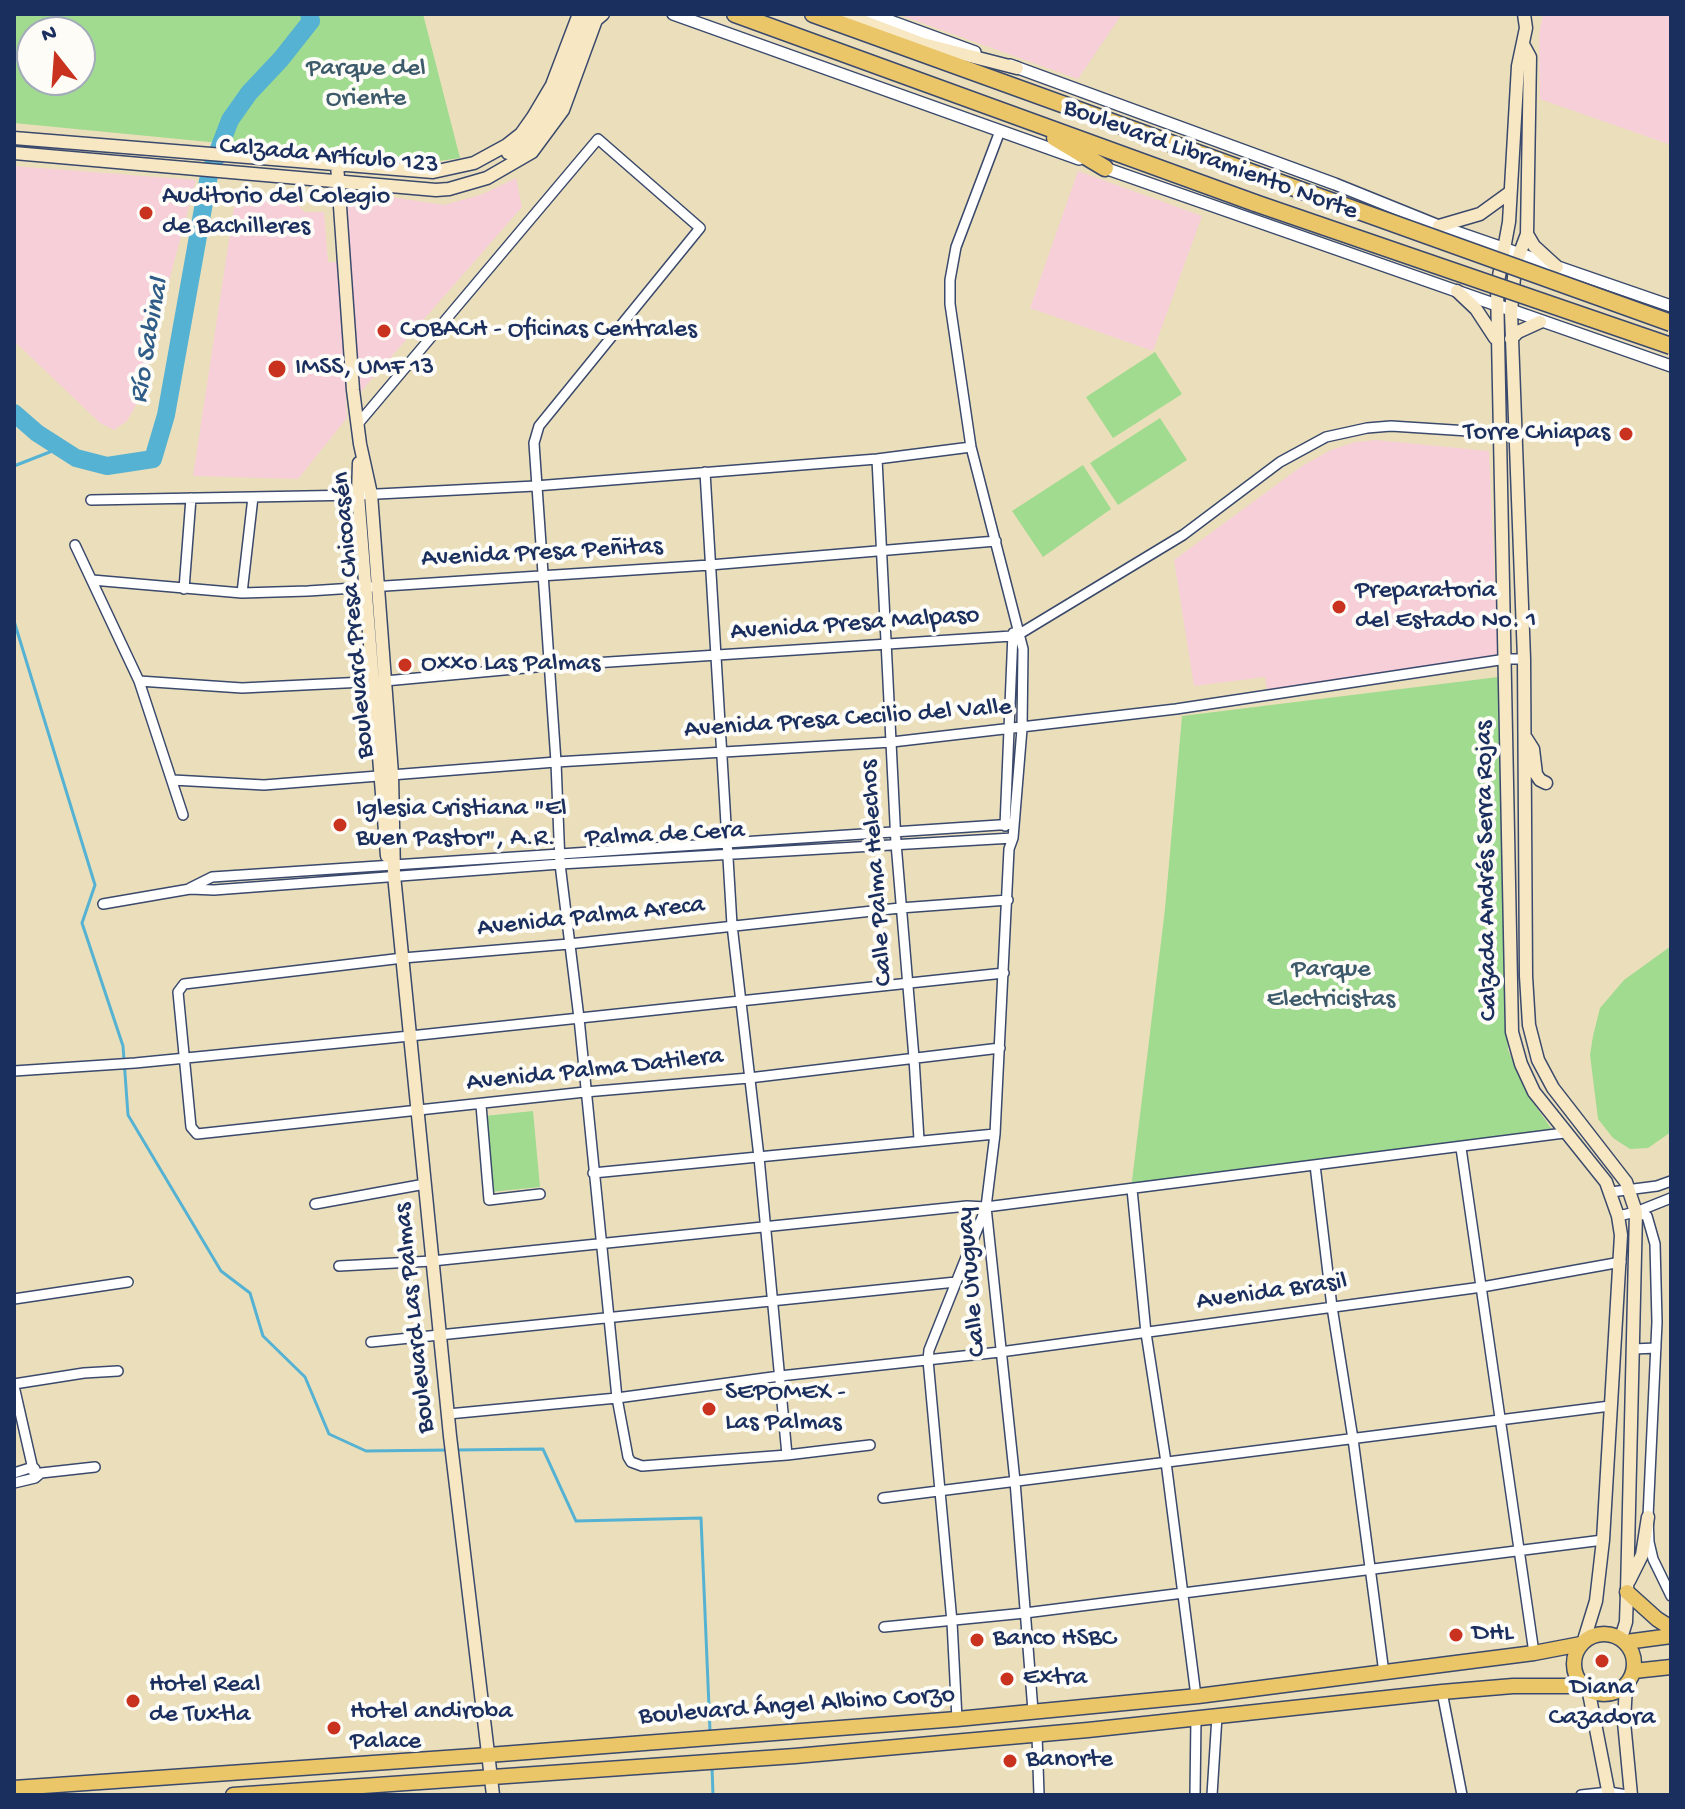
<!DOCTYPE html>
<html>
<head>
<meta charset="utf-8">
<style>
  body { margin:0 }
  #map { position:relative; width:1685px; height:1809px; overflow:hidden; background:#ebdfbb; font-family:"Gochi Hand",sans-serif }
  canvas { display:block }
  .frame { position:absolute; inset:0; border:16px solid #1b2f5e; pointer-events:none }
  .north { position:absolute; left:16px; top:16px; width:80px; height:80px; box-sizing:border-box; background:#fdfcf7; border:2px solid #a3aaba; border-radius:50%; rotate:343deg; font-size:22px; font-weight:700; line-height:32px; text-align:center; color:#1b2f5e }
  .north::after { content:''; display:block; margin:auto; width:28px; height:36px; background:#c8321e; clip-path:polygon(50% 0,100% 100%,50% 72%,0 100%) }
</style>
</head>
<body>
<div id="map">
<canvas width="1685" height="1809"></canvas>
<div class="frame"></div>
<div class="north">N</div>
</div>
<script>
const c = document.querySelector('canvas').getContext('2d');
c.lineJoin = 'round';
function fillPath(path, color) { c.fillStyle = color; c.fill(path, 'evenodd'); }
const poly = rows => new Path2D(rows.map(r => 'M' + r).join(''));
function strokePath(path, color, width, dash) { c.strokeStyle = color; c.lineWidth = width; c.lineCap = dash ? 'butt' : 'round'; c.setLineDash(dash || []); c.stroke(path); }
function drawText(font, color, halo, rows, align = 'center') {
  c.font = font + ' "Gochi Hand",sans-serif'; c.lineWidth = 8; c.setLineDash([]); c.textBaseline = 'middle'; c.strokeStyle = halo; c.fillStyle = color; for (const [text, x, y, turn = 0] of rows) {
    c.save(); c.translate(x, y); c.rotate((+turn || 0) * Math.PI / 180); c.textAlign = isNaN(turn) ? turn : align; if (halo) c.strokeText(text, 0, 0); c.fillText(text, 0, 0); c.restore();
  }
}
fillPath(poly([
  [897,14,1122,14,1078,79],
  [1543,14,1671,14,1671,145,1540,99,1539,34],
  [14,166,196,180,136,405,127,421,114,430,100,423,14,341],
  [1078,171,1202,216,1153,351,1030,308],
  [516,178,522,207,357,396,345,190,444,205,483,194],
  [236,194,292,200,305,212,324,212,328,262,338,262,347,418,298,479,193,476],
  [1376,440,1489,451,1498,655,1267,690,1265,677,1194,686,1174,560,1302,466,1331,450,1355,442]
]), '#f6cfd9');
fillPath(poly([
  [14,14,423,14,460,158,425,163,14,123],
  [80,32,80,80,32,80,32,32],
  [1155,352,1182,394,1113,438,1086,397],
  [1160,418,1187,460,1118,505,1090,463],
  [1083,465,1111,509,1043,557,1012,511],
  [1498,677,1508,1050,1528,1095,1553,1131,1131,1189,1165,909,1182,716],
  [1671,946,1671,1132,1648,1148,1630,1149,1613,1138,1598,1119,1590,1055,1593,1036,1600,1008,1624,980],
  [533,1111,540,1187,491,1192,484,1116]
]), '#a0db8f');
strokePath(poly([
  [14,466,60,448],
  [14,621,95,885,82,923,123,1046,128,1115,221,1271,250,1293,263,1336,305,1377,329,1434,366,1451,448,1450],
  [456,1450,543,1449,576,1521,701,1518,710,1731],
  [712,1767,713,1795]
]), '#55b2d3', 3);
strokePath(poly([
  [14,413,37,433,76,458,107,466,153,459,166,415,209,175,230,120,249,93,281,59,311,21,309,14]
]), '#55b2d3', 18);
const minor = poly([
  [1000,131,956,247,950,280,950,304,971,447,1023,649,1022,729,1013,838,1009,849,995,1134,986,1207,1015,1481,1033,1711],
  [357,425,598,139,700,228,539,426,534,443,556,762,560,864,579,1018,617,1398,628,1457,631,1462,642,1466,787,1455,870,1445],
  [877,459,896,843,914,1058,919,1140],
  [705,472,732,925,759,1157,787,1455],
  [91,500,358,495,535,486,877,459,971,447],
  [75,545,139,681,183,815],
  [92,580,242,593,308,591,710,565,996,541],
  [184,589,191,498],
  [242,593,253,497],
  [139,681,242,688,385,681,547,666,1012,636,1021,633,1183,535,1280,462,1326,437,1367,428,1391,426,1515,434],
  [173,780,264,785,556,762,892,742,1176,709,1506,659,1524,659],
  [1005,826,1013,633],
  [190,888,212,877,1014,824],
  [103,904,190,889,214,890,560,864,1013,838],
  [1000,1048,749,1078,585,1092,197,1134,191,1127,178,992,184,984,403,958,569,944,900,908,1008,900],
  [14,1071,135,1063,410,1036,1004,973],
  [481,1105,489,1200,540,1194],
  [1461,1148,1534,1653],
  [1315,1165,1332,1307,1353,1439,1384,1673],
  [593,1173,995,1134],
  [1132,1189,1146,1333,1166,1462,1196,1696],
  [1611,1192,1657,1186,1671,1181],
  [315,1204,425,1184],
  [1636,1212,1647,1216,1655,1244,1657,1322,1648,1517,1649,1542,1653,1559,1671,1596],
  [1618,1216,1636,1212,1671,1198],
  [339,1266,432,1261,967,1206,986,1207,1564,1133],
  [14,1299,128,1282],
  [371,1342,956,1282],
  [1633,1349,1656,1348],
  [14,1384,84,1373,118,1371],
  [14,1386,35,1478],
  [448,1414,617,1398,780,1376,1000,1352,1482,1287,1621,1262],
  [14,1473,33,1467,35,1469],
  [14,1483,35,1478,41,1473,95,1467],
  [883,1498,1610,1406],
  [884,1627,1025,1613,1603,1540],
  [1442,1692,1462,1795],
  [957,1719,952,1622,928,1360,929,1350,985,1210],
  [1037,1735,1039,1795],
  [1195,1795,1196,1718],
  [1212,1795,1217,1716],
  [1581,1795,1609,1792,1627,1795]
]);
const tertiary = poly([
  [673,14,1079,159],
  [871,14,975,52],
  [1010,65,1335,184,1439,226,1671,306],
  [1099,166,1671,366]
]);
const secondary = poly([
  [844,14,923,44,1017,68],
  [1524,14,1526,28,1518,66,1509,222,1497,287,1512,1032,1521,1064,1534,1092,1606,1182,1618,1216,1621,1235,1603,1540,1596,1601,1584,1640],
  [1524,46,1530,57,1527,234,1515,266,1511,312,1524,659,1526,976,1529,1025,1538,1060,1553,1088,1626,1182,1636,1212,1627,1592,1626,1622,1621,1638],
  [14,138,433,172,474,163,507,145,521,134,533,117,552,85,579,14],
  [14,153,436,190,449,189,487,178,532,152,563,110,596,20,603,14],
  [508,153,526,142,540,124,558,96,589,14],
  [337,164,353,390,360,444,371,494,392,774,394,875,450,1436,493,1795],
  [1439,226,1480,214,1509,193],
  [1527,234,1534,246,1557,267],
  [1457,291,1476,309,1495,338],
  [1511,339,1518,332,1540,322],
  [359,463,358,495,387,856],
  [1526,738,1533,749,1536,774,1540,780,1546,783],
  [1629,1581,1642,1555,1648,1517],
  [1626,1685,1624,1722,1631,1795],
  [1588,1688,1609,1795]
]);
const primary = poly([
  [1627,1592,1657,1619,1671,1628],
  '1574 1664a30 30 0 1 1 60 0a30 30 0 1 1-60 0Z',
  [1626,1642,1671,1636],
  [1634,1671,1671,1667],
  [14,1788,488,1755,957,1719,1198,1696,1534,1653,1581,1644],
  [233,1795,795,1756,1088,1730,1442,1692,1513,1686,1583,1686]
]);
const trunk = poly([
  [735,14,1255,203],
  [813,14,1264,177],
  [1055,138,1105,168]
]);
strokePath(minor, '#3a496c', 12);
strokePath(tertiary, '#3a496c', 14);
strokePath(secondary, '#3a496c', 15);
strokePath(primary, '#3a496c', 17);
strokePath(trunk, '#3a496c', 19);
strokePath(minor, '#fff', 9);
strokePath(tertiary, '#fff', 11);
strokePath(secondary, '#f7e8c3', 12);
strokePath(primary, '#eac669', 14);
strokePath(trunk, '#eac669', 16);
const trunkBridge = poly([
  [1264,177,1671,323],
  [1255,203,1671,346]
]);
strokePath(trunkBridge, '#3a496c', 19, []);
strokePath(trunkBridge, '#eac669', 16);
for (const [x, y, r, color] of [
  [146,213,8,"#c8321e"],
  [384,331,8,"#c8321e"],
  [277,369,10,"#c8321e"],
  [1626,434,8,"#c8321e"],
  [1339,607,8,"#c8321e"],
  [405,665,8,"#c8321e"],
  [340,825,8,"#c8321e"],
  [709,1409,8,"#c8321e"],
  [1456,1635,8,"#c8321e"],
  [977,1640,8,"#c8321e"],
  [1602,1661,8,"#c8321e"],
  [1007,1679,8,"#c8321e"],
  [133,1701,8,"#c8321e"],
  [334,1728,8,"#c8321e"],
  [1010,1761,8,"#c8321e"]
]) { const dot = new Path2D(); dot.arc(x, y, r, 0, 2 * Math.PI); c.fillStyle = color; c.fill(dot); strokePath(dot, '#fdfcf7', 3); }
drawText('26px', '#3c5a6a', '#fdfcf7', [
  ["Parque del",366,70],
  ["Oriente",366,100],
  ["Parque",1331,971],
  ["Electricistas",1331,1001]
]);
drawText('26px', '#1b2f5e', '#fdfcf7', [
  ["Calzada Artículo 123",329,157,5],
  ["Boulevard Libramiento Norte",1210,161,20],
  ["Avenida Presa Peñitas",542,554,-3],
  ["Boulevard Presa Chicoasén",355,615,-95],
  ["Avenida Presa Malpaso",855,625,-4],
  ["Avenida Presa Cecilio del Valle",848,720,-4],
  ["Palma de Cera",665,836,-3],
  ["Calzada Andrés Serra Rojas",1488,871,-91],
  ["Calle Palma Helechos",878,873,-94],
  ["Avenida Palma Areca",591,918,-6],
  ["Avenida Palma Datilera",595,1071,-6],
  ["Calle Uruguay",973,1282,-95],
  ["Avenida Brasil",1272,1293,-8],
  ["Boulevard Las Palmas",416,1318,-96],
  ["Boulevard Ángel Albino Corzo",797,1707,-4]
]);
drawText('26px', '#1b2f5e', '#fdfcf7', [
  ["Auditorio del Colegio",162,198],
  ["de Bachilleres",162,228],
  ["COBACH - Oficinas Centrales",400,331],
  ["IMSS, UMF 13",295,369],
  ["Torre Chiapas",1610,434,"right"],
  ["Preparatoria",1355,592],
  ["del Estado No. 1",1355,622],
  ["Oxxo Las Palmas",421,665],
  ["Iglesia Cristiana \"El",356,810],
  ["Buen Pastor\", A.R.",356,840],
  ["SEPOMEX -",725,1394],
  ["Las Palmas",725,1424],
  ["DHL",1472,1635],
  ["Banco HSBC",993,1640],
  ["Extra",1023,1679],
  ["Hotel Real",149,1686],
  ["de Tuxtla",149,1716],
  ["Diana",1602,1689,"center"],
  ["Cazadora",1602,1719,"center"],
  ["Hotel andiroba",350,1713],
  ["Palace",350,1743],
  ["Banorte",1026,1761]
], 'left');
drawText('italic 28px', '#2f5d87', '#fdfcf7', [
  ["Río Sabinal",151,341,-80]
]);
</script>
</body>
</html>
